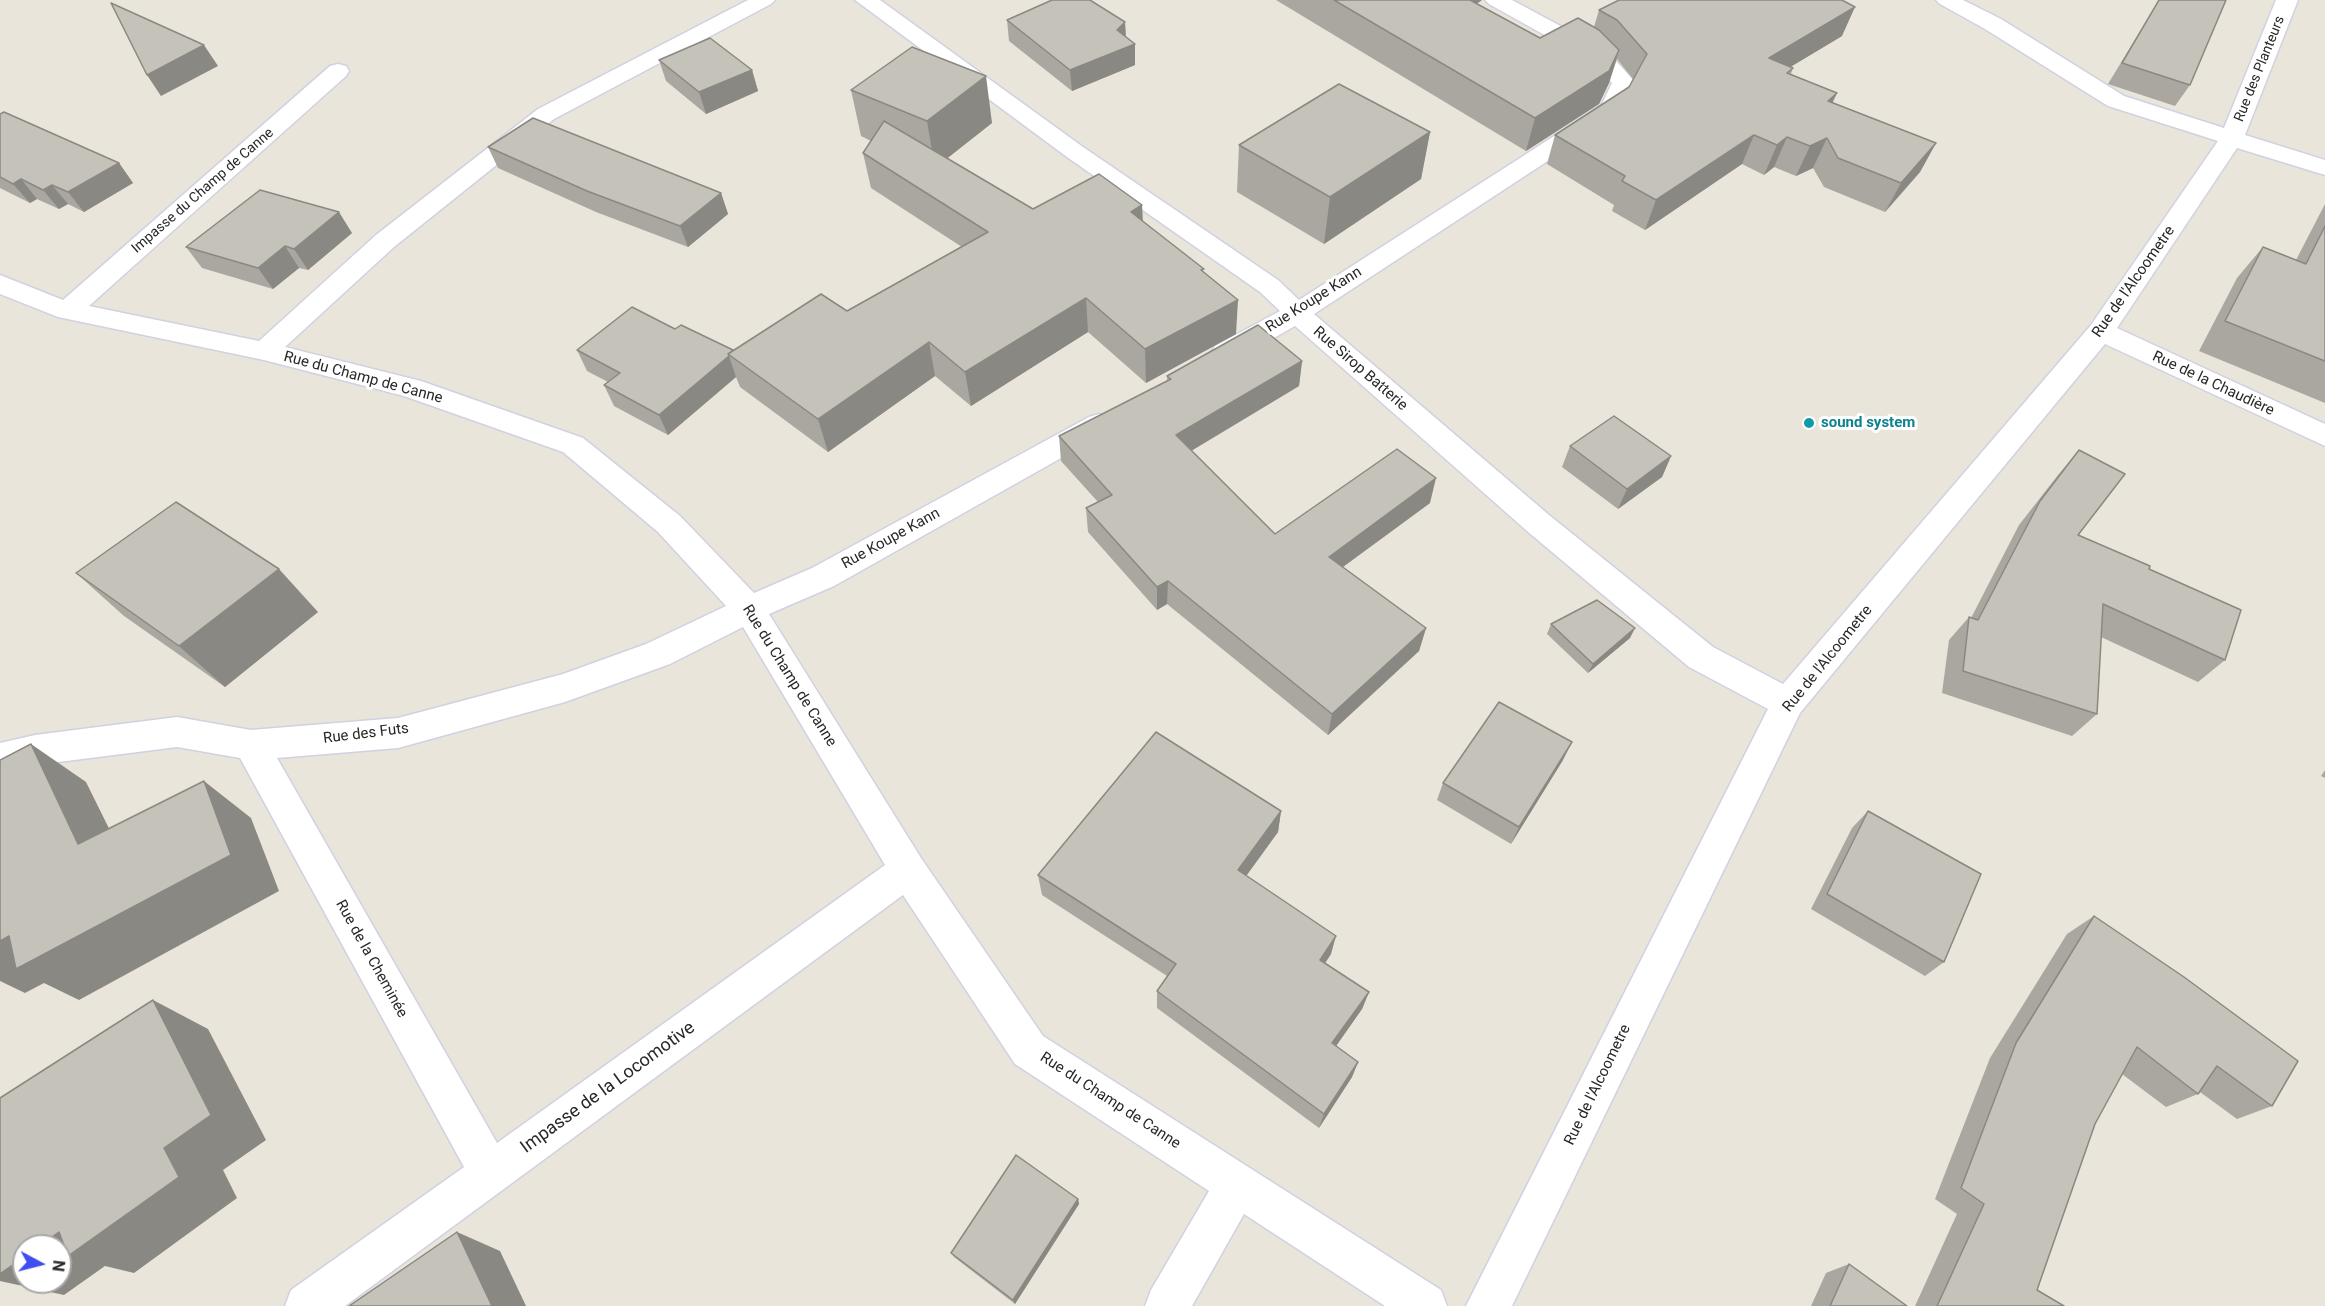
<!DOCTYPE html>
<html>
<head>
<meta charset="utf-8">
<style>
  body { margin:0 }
  #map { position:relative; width:2325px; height:1306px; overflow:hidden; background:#eae5da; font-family:Roboto,sans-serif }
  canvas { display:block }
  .north { position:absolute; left:12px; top:1234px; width:60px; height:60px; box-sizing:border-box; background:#fff; border:2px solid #a9a9a9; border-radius:50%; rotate:97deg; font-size:16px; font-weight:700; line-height:24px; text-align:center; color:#282828 }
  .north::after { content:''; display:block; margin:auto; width:21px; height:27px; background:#404ef1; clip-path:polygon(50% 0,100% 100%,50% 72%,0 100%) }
</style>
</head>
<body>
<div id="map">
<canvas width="2325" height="1306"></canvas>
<div class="north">N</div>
</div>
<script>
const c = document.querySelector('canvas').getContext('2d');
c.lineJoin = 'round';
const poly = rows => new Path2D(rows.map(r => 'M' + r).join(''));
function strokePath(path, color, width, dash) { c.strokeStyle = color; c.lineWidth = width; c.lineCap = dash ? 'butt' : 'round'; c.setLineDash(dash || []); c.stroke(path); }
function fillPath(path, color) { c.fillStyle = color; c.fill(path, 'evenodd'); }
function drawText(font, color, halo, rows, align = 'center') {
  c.font = font + ' Roboto,sans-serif'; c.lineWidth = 6; c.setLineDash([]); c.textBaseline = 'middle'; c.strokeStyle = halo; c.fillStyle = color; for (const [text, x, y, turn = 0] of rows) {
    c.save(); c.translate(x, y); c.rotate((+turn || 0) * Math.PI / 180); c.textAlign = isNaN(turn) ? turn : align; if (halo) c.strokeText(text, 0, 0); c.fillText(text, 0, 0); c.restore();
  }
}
const street = poly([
  [748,0,775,0,771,4,554,119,394,247,285,347,421,381,583,438,680,516,754,593,812,568,1089,417,1099,414,1109,417,1113,424,1109,431,834,586,769,614,921,858,1043,1036,1441,1290,1447,1306,1385,1306,1244,1214,1192,1306,1145,1306,1151,1290,1209,1191,1015,1064,903,895,345,1306,285,1306,291,1290,464,1167,240,758,177,747,35,765,0,773,0,743,35,735,177,717,251,730,398,718,563,674,646,644,726,606,658,532,563,452,404,396,264,360,58,317,0,294,0,275,63,300,330,66,338,64,346,66,349,71,346,76,89,306,259,341,376,235,538,109,748,0],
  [743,627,885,865,497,1143,277,758,398,748,565,702,670,664,743,627],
  [855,0,880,0,1083,147,1278,280,1299,300,1601,106,1612,83,1591,61,1489,4,1485,0,1512,0,1607,51,1635,82,1618,115,1314,314,1549,515,1713,647,1783,684,2091,325,2218,141,2108,106,1985,29,1940,4,1936,0,1963,0,2001,19,2124,96,2224,128,2276,0,2298,0,2245,135,2325,160,2325,175,2237,148,2117,328,2325,424,2325,446,2105,344,1800,713,1512,1306,1466,1306,1768,709,1689,667,1527,531,1295,326,1235,360,1225,362,1215,360,1211,353,1215,346,1280,311,1260,292,1067,157,855,0]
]);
strokePath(street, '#d0d1e1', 3);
fillPath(street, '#fff');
fillPath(poly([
  [1276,0,1482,0,1477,4,1540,38,1594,27,1599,10,1842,36,1790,67,1793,68,1791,74,1837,93,1832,102,1936,143,1920,172,1885,212,1824,187,1813,168,1796,176,1774,167,1764,175,1742,164,1645,230,1612,211,1614,205,1547,164,1555,135,1629,87,1633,79,1617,59,1609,83,1599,104,1526,151],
  [2159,0,2226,0,2190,85,2175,106,2108,84],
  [1007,20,1125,22,1126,37,1135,44,1135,65,1072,91,1009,41],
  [659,60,752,70,758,91,706,114,666,81],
  [851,90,992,123,947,158,1033,209,1142,205,1143,221,1204,272,1236,334,1146,383,1088,332,971,406,935,376,828,452,740,387,736,377,668,435,614,406,604,385,608,382,587,371,577,350,675,329,733,350,847,311,962,247,871,188,863,153,871,141,861,136],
  [0,114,119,163,133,183,84,212,68,204,59,209,37,199,30,203,0,188],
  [1430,132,1421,179,1324,244,1237,192,1239,145],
  [488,147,721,193,728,214,688,247,596,212,498,168],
  [2325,204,2325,403,2199,351,2237,278,2263,247,2296,260],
  [352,233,308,270,299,268,273,289,202,268,186,247],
  [1302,361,1299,386,1191,451,1275,534,1430,503,1343,567,1426,628,1419,651,1328,735,1167,604,1157,610,1088,532,1086,508,1098,502,1061,461,1059,436,1167,381,1167,376],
  [1570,446,1671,456,1662,477,1618,509,1562,467],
  [2079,450,2078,535,2149,569,2225,660,2198,682,2101,637,2097,714,2072,736,1942,693,1949,640,1969,617,1971,618,2019,525,2058,475],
  [76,573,318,612,225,687,124,616],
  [1551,624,1630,638,1588,673,1547,634],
  [1563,760,1511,844,1437,800,1443,783],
  [2325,770,2325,778,2321,776],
  [1281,811,1278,832,1246,876,1331,954,1325,963,1369,992,1362,1009,1336,1046,1358,1062,1352,1077,1319,1128,1157,1008,1157,991,1167,976,1042,895,1038,875],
  [1868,811,1944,962,1925,976,1811,909,1852,828],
  [2094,916,2272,1106,2237,1119,2200,1092,2198,1094,2166,1107,2122,1074,2095,1124,2037,1290,2064,1306,1915,1306,1957,1214,1935,1199,1990,1058,2067,934],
  [1078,1199,1079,1204,1015,1304,954,1257,951,1253],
  [1849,1264,1907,1306,1811,1306,1826,1273]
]), '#a9a7a0');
fillPath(poly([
  [1449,0,1482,0,1445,23],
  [1855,7,1842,36,1757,87,1769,58],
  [1125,22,1126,43,1117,30],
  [1135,44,1135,65,1072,91,1070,70],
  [204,45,218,66,161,96,147,75],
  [1619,50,1609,83,1599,104,1526,151,1535,118],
  [752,70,758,91,706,114,699,92],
  [986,76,992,123,935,168,927,121],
  [1837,93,1823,123,1828,101],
  [1430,132,1421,179,1324,244,1330,197],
  [1754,135,1742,164,1645,230,1656,200],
  [1787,137,1774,167,1764,175,1777,145],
  [1827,138,1813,168,1796,176,1810,146],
  [1936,143,1920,172,1885,212,1901,183],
  [119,163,133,183,84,212,68,192],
  [21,179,37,199,30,203,13,184],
  [52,185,68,204,59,209,43,190],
  [721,193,728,214,688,247,680,226],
  [1142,205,1143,240,1131,212],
  [339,212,352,233,308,270,294,249],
  [285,246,299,268,273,289,258,268],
  [1086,298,1088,332,971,406,965,372],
  [1238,300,1236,334,1146,383,1145,349],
  [929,342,935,376,828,452,818,419],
  [729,356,736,377,668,435,659,415],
  [1302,361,1299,386,1176,460,1176,435],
  [1671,456,1662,477,1618,509,1627,489],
  [1436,478,1430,503,1325,580,1329,557],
  [279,569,318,612,225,687,179,646],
  [1168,581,1167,604,1157,610,1157,587],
  [1426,628,1419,651,1328,735,1332,714],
  [1635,628,1630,638,1588,673,1593,664],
  [1572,742,1563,760,1511,844,1519,827],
  [31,744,86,782,134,879,78,844],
  [204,781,251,818,279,891,79,1000,44,983,25,993,0,981,0,936,9,936],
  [1281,811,1278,832,1236,890,1238,870],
  [1336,936,1331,954,1316,977,1320,960],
  [1369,992,1362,1009,1327,1059,1332,1043],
  [153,1000,208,1029,266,1140,223,1170,237,1198,134,1273,105,1266,64,1295,0,1281,0,1274,24,1257,24,1282,60,1282,60,1246,39,1246],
  [1358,1062,1352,1077,1319,1128,1324,1114],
  [1078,1199,1079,1204,1015,1304,1013,1300],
  [457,1232,500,1251,526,1306,492,1306]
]), '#8a8882');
const building = poly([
  [1052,0,1090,0,1125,22,1117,30,1135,44,1070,70,1007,20,1052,0],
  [1334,0,1470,0,1540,38,1578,18,1599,30,1619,50,1609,71,1535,118,1334,0],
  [1619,0,1842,0,1855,7,1769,58,1793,68,1787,73,1837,93,1828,101,1936,143,1901,183,1838,158,1827,138,1810,146,1787,137,1777,145,1754,135,1656,200,1622,181,1625,176,1555,135,1629,87,1647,54,1617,20,1599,10,1619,0],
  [2159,0,2226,0,2190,85,2122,63,2159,0],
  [111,3,204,45,147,75,111,3],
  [710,38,752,70,699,92,659,60,710,38],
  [912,47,986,76,927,121,851,90,912,47],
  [1339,84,1430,132,1330,197,1239,145,1339,84],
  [4,112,119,163,68,192,52,185,43,190,21,179,13,184,0,177,0,114,4,112],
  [533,118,721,193,680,226,587,191,488,147,533,118],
  [884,121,1033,209,1099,174,1142,205,1131,212,1204,269,1201,270,1238,300,1145,349,1086,298,965,372,929,342,818,419,728,354,821,294,847,311,988,232,863,153,884,121],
  [260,190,339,212,294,249,285,246,258,268,186,247,260,190],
  [2325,226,2325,361,2225,321,2263,247,2306,264,2325,226],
  [632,307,675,329,681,325,733,350,728,354,729,356,659,415,604,385,620,373,577,350,632,307],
  [1258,325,1302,361,1176,435,1275,534,1397,449,1436,478,1329,557,1426,628,1332,714,1168,581,1157,587,1086,508,1112,495,1059,436,1171,379,1167,376,1258,325],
  [1614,416,1671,456,1627,489,1570,446,1614,416],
  [2079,450,2125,474,2078,535,2150,566,2149,569,2241,610,2225,660,2103,604,2097,714,1963,671,1969,617,1978,620,2040,501,2079,450],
  [176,502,279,569,179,646,76,573,176,502],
  [1597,600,1635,628,1593,664,1551,624,1597,600],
  [1499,702,1572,742,1519,827,1443,783,1499,702],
  [1156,732,1281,811,1238,870,1336,936,1320,960,1369,992,1332,1043,1358,1062,1324,1114,1157,991,1176,964,1038,875,1156,732],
  [31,744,78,844,204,781,231,855,16,969,9,936,0,941,0,760,31,744],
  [1868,811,1981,874,1944,962,1827,894,1868,811],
  [2094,916,2184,977,2298,1061,2272,1106,2217,1066,2198,1094,2137,1047,2095,1124,2037,1290,2064,1306,1937,1306,1984,1204,1961,1188,2016,1043,2094,916],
  [153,1000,211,1115,164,1148,179,1177,68,1256,59,1232,39,1246,24,1246,24,1257,0,1274,0,1098,153,1000],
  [1016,1155,1078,1199,1013,1300,951,1253,1016,1155],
  [457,1232,492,1306,349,1306,457,1232],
  [1849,1264,1907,1306,1830,1306,1849,1264]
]);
fillPath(building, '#c5c2ba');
strokePath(building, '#8a8882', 1.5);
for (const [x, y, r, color] of [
  [1809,423,6,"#0f9aa8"]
]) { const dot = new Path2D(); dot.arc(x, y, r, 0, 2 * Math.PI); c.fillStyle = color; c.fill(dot); strokePath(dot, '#fff', 2); }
drawText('14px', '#282828', '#fff', [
  ["Rue des Planteurs",2260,69,-68],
  ["Impasse du Champ de Canne",203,191,-41]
]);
drawText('15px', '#282828', '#fff', [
  ["Rue de l'Alcoometre",2134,282,-55],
  ["Rue Koupe Kann",1314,300,-32],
  ["Rue Sirop Batterie",1360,369,41],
  ["Rue du Champ de Canne",363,378,15],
  ["Rue de la Chaudière",2213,384,25],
  ["Rue Koupe Kann",891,539,-29],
  ["Rue de l'Alcoometre",1828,659,-51],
  ["Rue du Champ de Canne",789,676,58],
  ["Rue des Futs",366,734,-7],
  ["Rue de la Cheminée",371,959,61],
  ["Rue de l'Alcoometre",1598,1085,-64],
  ["Rue du Champ de Canne",1110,1101,33]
]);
drawText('bold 15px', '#0d838f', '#fff', [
  ["sound system",1821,423]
], 'left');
drawText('18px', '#282828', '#fff', [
  ["Impasse de la Locomotive",608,1088,-36]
]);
</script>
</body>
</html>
